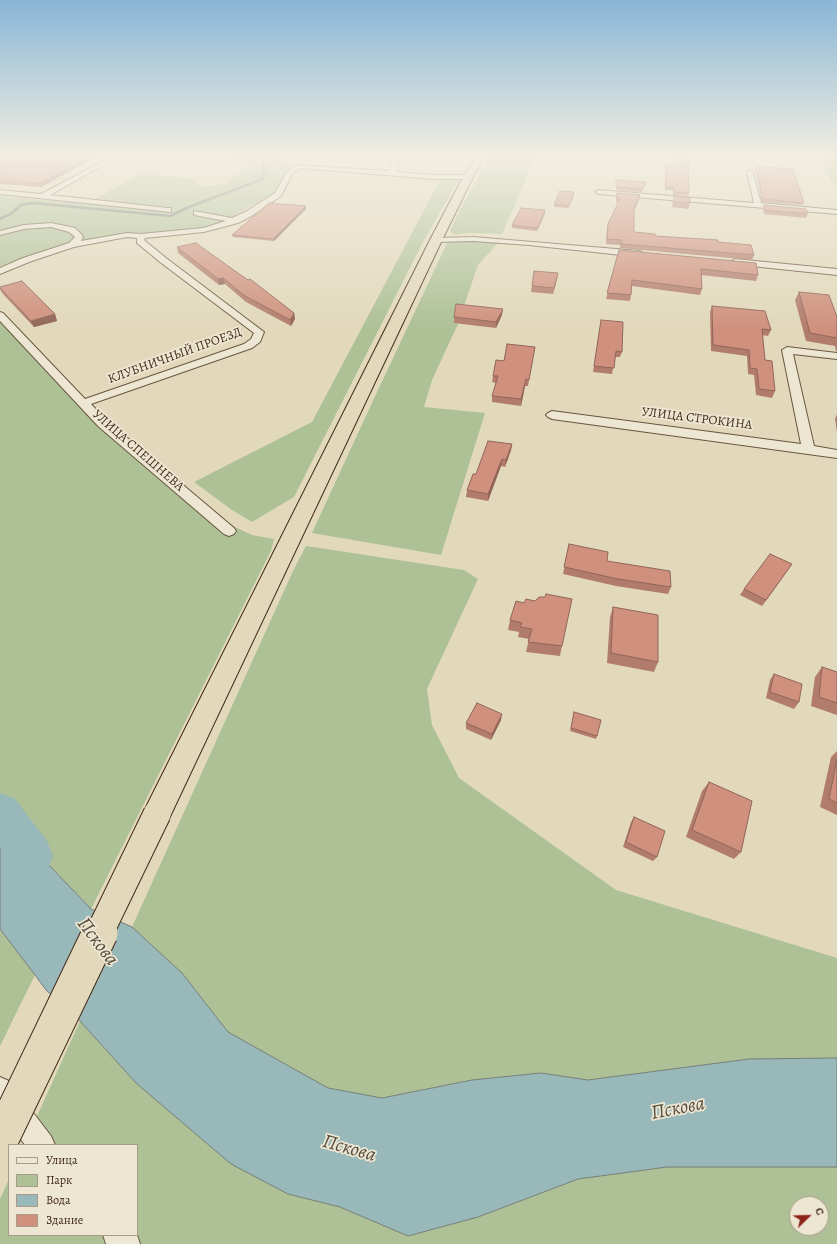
<!DOCTYPE html>
<html>
<head>
<meta charset="utf-8">
<style>
  body { margin:0 }
  #map { position:relative; width:837px; height:1244px; overflow:hidden; background:#e2d9bc; font-family:Alegreya,serif }
  canvas { display:block }
  .legend { position:absolute; left:8px; top:1144px; width:130px; height:92px; box-sizing:border-box; background:#ece6d3; border:1px solid #a89b87; margin:0; padding:5px 7px; list-style:none; font-size:12px; color:#422a15 }
  .legend li { display:flex; align-items:center; gap:8px; height:20px }
  .legend b { width:20px; border:1px solid #a89b87 }
  .north { position:absolute; left:789px; top:1196px; width:40px; height:40px; box-sizing:border-box; background:#ece6d3; border:1px solid #a89b87; border-radius:50%; rotate:67deg; font-size:11px; font-weight:700; line-height:16px; text-align:center; color:#422a15 }
  .north::after { content:''; display:block; margin:auto; width:14px; height:18px; background:#8f2418; clip-path:polygon(50% 0,100% 100%,50% 72%,0 100%) }
</style>
</head>
<body>
<div id="map">
<canvas width="837" height="1244"></canvas>
<ul class="legend">
<li><b style="height:5px;background:#ece6d3"></b>Улица</li>
<li><b style="height:11px;background:#adc096"></b>Парк</li>
<li><b style="height:11px;background:#98b8ba"></b>Вода</li>
<li><b style="height:11px;background:#cf907d"></b>Здание</li>
</ul>
<div class="north">С</div>
</div>
<script>
const c = document.querySelector('canvas').getContext('2d');
c.lineJoin = 'round';
function fillPath(path, color) { c.fillStyle = color; c.fill(path, 'evenodd'); }
const poly = rows => new Path2D(rows.map(r => 'M' + r).join(''));
function strokePath(path, color, width, dash) { c.strokeStyle = color; c.lineWidth = width; c.lineCap = dash ? 'butt' : 'round'; c.setLineDash(dash || []); c.stroke(path); }
function drawText(font, color, halo, rows, align = 'center') {
  c.font = font + ' Alegreya,serif'; c.lineWidth = 3.5; c.setLineDash([]); c.textBaseline = 'middle'; c.strokeStyle = halo; c.fillStyle = color; for (const [text, x, y, turn = 0] of rows) {
    c.save(); c.translate(x, y); c.rotate((+turn || 0) * Math.PI / 180); c.textAlign = isNaN(turn) ? turn : align; if (halo) c.strokeText(text, 0, 0); c.fillText(text, 0, 0); c.restore();
  }
}
fillPath(poly([
  [203,156,286,156,288,168,275,193,218,224,206,228,161,233,123,233,118,235,85,242,29,256,0,267,0,196,86,204,140,174,190,178,202,187,225,184,254,163],
  [490,156,536,156,502,234,469,233,454,235,450,231,459,212],
  [818,156,837,156,837,184,832,183],
  [441,178,460,178,423,242,294,497,252,522,232,510,194,482,312,422],
  [472,240,499,242,478,265,457,326,432,380,424,407,485,413,441,555,312,533,364,420,448,241],
  [0,321,84,405,182,489,235,527,252,535,274,539,271,551,91,909,0,814],
  [306,546,464,570,478,579,427,689,432,725,459,778,616,890,837,958,837,1058,749,1059,588,1080,541,1073,472,1080,382,1098,328,1088,228,1032,182,973,132,927,293,571],
  [0,929,35,975,0,1046],
  [80,1021,136,1083,288,1194,340,1207,408,1236,478,1217,578,1179,667,1167,837,1167,837,1244,0,1244,0,1199,9,1179,9,1235,137,1235,137,1145,24,1145],
  [797,1204,821,1204,821,1228,797,1228]
]), '#adc096');
const water = poly([
  [0,814,91,909,132,927,182,973,228,1032,328,1088,382,1098,472,1080,541,1073,588,1080,749,1059,837,1058,837,1167,667,1167,578,1179,478,1217,408,1236,340,1207,288,1194,231,1164,136,1083,80,1021,46,990,35,975,0,929,0,814]
]);
fillPath(water, '#98b8ba');
strokePath(water, '#767f78', 1);
strokePath(poly([
  [0,219,12,213,21,205,33,203,170,216,189,207,263,179,264,156]
]), '#767f78', 2.5);
fillPath(poly([
  [0,793,15,799,47,841,53,856,47,871,32,877,17,871,0,847,0,793]
]), '#98b8ba');
const minor = poly([
  [113,156,120,156,50,195,168,208,171,208,171,212,0,194,0,190,41,194,113,156],
  [398,156,404,156,398,162,397,172,434,175,468,175,471,177,468,179,434,179,299,168,292,174,281,196,253,215,238,223,204,232,145,238,144,240,166,258,264,332,260,342,252,348,91,404,106,420,234,528,236,531,234,534,229,536,224,534,98,426,0,321,0,312,3,313,85,399,244,344,251,339,254,333,160,262,137,243,137,238,127,237,74,247,29,262,0,274,0,268,23,258,69,243,75,237,69,232,51,227,24,229,0,235,0,231,24,225,51,223,75,228,83,236,81,241,127,233,141,234,203,228,226,221,194,215,194,211,232,218,247,211,275,193,287,172,295,165,390,171,392,161,398,156],
  [750,170,753,172,761,203,837,210,837,214,599,194,595,192,599,190,754,203,747,172,750,170],
  [473,237,640,251,644,254,640,257,529,245,473,241,436,242,432,240,436,238,473,237],
  [735,259,837,269,837,275,732,264,731,262,735,259],
  [787,347,837,353,837,359,793,354,814,446,837,450,837,458,552,419,548,417,546,415,548,413,552,411,801,444,782,350,787,347],
  [0,1077,9,1081,51,1136,55,1145,25,1145,0,1111,0,1077],
  [103,1235,137,1235,140,1244,106,1244,103,1235]
]);
const trunk = poly([
  [477,156,485,156,473,177,442,240,167,823,157,827,147,823,143,814,147,805,430,240,463,177,477,156]
]);
strokePath(minor, '#6a563f', 2);
strokePath(trunk, '#422a15', 2);
fillPath(minor, '#ece6d3');
fillPath(trunk, '#e2d9bc');
const trunkBridgeFar1 = poly([
  [99,934,157,814]
]);
const trunkBridge = poly([
  [0,1141,100,933]
]);
strokePath(trunkBridgeFar1, '#422a15', 29, []);
strokePath(trunkBridge, '#422a15', 37, []);
strokePath(trunkBridgeFar1, '#e2d9bc', 27);
strokePath(trunkBridge, '#e2d9bc', 35);
fillPath(poly([
  [0,156,97,156,41,187,0,184],
  [676,156,688,156,689,193,688,196,673,195,673,190,665,190,665,167,666,165,675,165],
  [756,166,804,203,802,205,762,202,755,168],
  [616,180,646,184,642,192,616,190],
  [574,192,574,195,568,208,554,207,554,204],
  [617,193,640,195,639,199,634,211,634,232,655,236,718,242,754,255,752,260,620,248,620,245,606,244,607,228,608,224,618,203,616,203,616,197],
  [674,196,690,203,688,209,672,207],
  [764,205,808,213,806,218,796,217,764,214,763,209],
  [306,206,306,209,274,241,233,237,232,235],
  [545,213,537,231,512,228,512,225],
  [177,247,235,271,294,313,295,319,291,326,246,302,225,284,219,285,178,253],
  [619,250,758,275,756,281,701,275,702,289,700,295,632,286,631,295,630,301,606,299],
  [557,279,553,294,531,292,532,286],
  [0,287,55,314,57,321,34,327,2,293,0,289],
  [799,292,837,317,837,352,836,351,835,346,806,341,795,300],
  [712,306,771,330,768,336,762,335,765,360,775,391,772,398,756,395,754,375,748,374,747,356,711,351,710,312],
  [502,315,496,328,454,323,454,317],
  [601,320,622,352,620,357,615,357,612,374,593,372],
  [535,347,528,386,525,386,521,406,492,402,492,396,496,383,492,382,493,376,504,361],
  [837,414,837,432,835,419],
  [512,444,511,450,505,467,501,466,488,501,466,497,467,490,476,474],
  [569,544,607,561,671,587,668,594,616,586,563,574],
  [792,564,762,606,740,595,744,589],
  [516,601,562,646,560,656,526,652,529,639,518,637,519,632,508,630,510,620],
  [613,607,658,662,654,672,607,663,610,617],
  [822,667,837,672,837,715,811,706,815,677],
  [774,674,799,702,794,709,766,698,770,680],
  [574,712,597,736,596,739,570,731],
  [501,720,491,740,466,729,466,723],
  [837,751,837,815,820,807,831,757],
  [709,782,741,852,734,859,686,837,702,791],
  [634,817,657,857,653,861,623,847,631,822]
]), '#b27c6c');
fillPath(poly([
  [89,156,97,156,41,187,40,184],
  [574,192,574,195,568,208,569,206],
  [640,195,639,199,633,213,634,209],
  [306,206,306,209,274,241,273,239],
  [545,210,545,213,537,231,538,228],
  [558,273,557,279,553,294,554,288],
  [223,278,225,284,219,285,218,279],
  [503,309,502,315,496,328,496,322],
  [294,313,295,319,291,326,290,320],
  [55,314,57,321,34,327,31,321],
  [526,379,525,386,521,406,521,399],
  [512,444,511,450,505,467,506,460],
  [502,459,501,466,488,501,488,494],
  [792,564,788,570,762,606,766,600],
  [502,714,501,720,491,740,492,734]
]), '#916558');
const building = poly([
  [0,156,89,156,40,184,0,180,0,156],
  [677,156,688,156,689,193,674,192,674,188,666,187,666,165,676,166,677,156],
  [756,166,793,169,804,203,763,199,756,166],
  [616,180,646,182,643,189,616,187,616,180],
  [560,191,574,192,569,206,554,204,560,191],
  [617,193,640,195,634,209,634,232,655,234,655,236,718,240,718,242,751,245,754,255,621,244,622,240,607,239,608,224,620,199,617,199,617,193],
  [674,196,690,198,690,203,673,202,674,196],
  [269,203,306,206,273,239,232,235,269,203],
  [764,205,806,209,808,213,798,213,765,210,764,205],
  [521,208,545,210,538,228,512,225,521,208],
  [196,243,235,271,248,280,250,279,294,313,290,320,245,296,223,278,218,279,177,247,196,243],
  [619,250,756,263,758,275,701,269,702,289,632,280,631,295,607,293,619,250],
  [534,271,558,273,554,288,532,286,534,271],
  [22,281,55,314,31,321,0,288,0,287,22,281],
  [799,292,829,295,837,317,837,338,810,333,799,292],
  [456,304,503,309,496,322,454,317,456,304],
  [712,306,765,311,771,330,762,329,765,360,772,361,775,391,759,389,757,369,750,368,749,350,713,345,712,306],
  [601,320,623,322,622,352,616,351,614,368,594,366,601,320],
  [507,344,535,347,529,380,526,379,521,399,492,396,498,376,493,376,496,360,504,361,507,344],
  [488,441,512,444,506,460,502,459,488,494,467,490,473,474,476,474,488,441],
  [569,544,608,552,607,561,670,571,671,587,618,579,564,567,569,544],
  [770,554,792,564,766,600,744,589,770,554],
  [546,594,572,599,562,646,528,642,532,629,520,627,522,623,510,620,516,601,524,603,526,599,535,601,539,597,545,597,546,594],
  [613,607,658,615,658,662,611,653,613,607],
  [822,667,837,672,837,703,819,697,822,667],
  [774,674,802,684,799,702,770,692,774,674],
  [477,703,502,714,492,734,466,723,477,703],
  [574,712,601,720,597,736,571,728,574,712],
  [837,759,837,803,829,799,837,759],
  [709,782,752,801,741,852,692,830,709,782],
  [634,817,665,831,657,857,626,842,634,817]
]);
fillPath(building, '#cf907d');
strokePath(building, '#916558', 1);
const sky = c.createLinearGradient(0, 0, 0, 330);
sky.addColorStop(0, '#88b6d6');
sky.addColorStop(0.47, '#f2eee1');
sky.addColorStop(1, '#f2eee100');
c.fillStyle = sky;
c.fillRect(0, 0, 837, 330);
drawText('13px', '#422a15', '#ece6d3', [
  ["КЛУБНИЧНЫЙ ПРОЕЗД",175,356,-20],
  ["УЛИЦА СТРОКИНА",697,419,7],
  ["УЛИЦА СПЕШНЕВА",138,451,41]
]);
drawText('italic 20px', '#584e3e', '#ece6d3', [
  ["Пскова",97,942,53],
  ["Пскова",678,1109,-11],
  ["Пскова",349,1149,16]
]);
</script>
</body>
</html>
